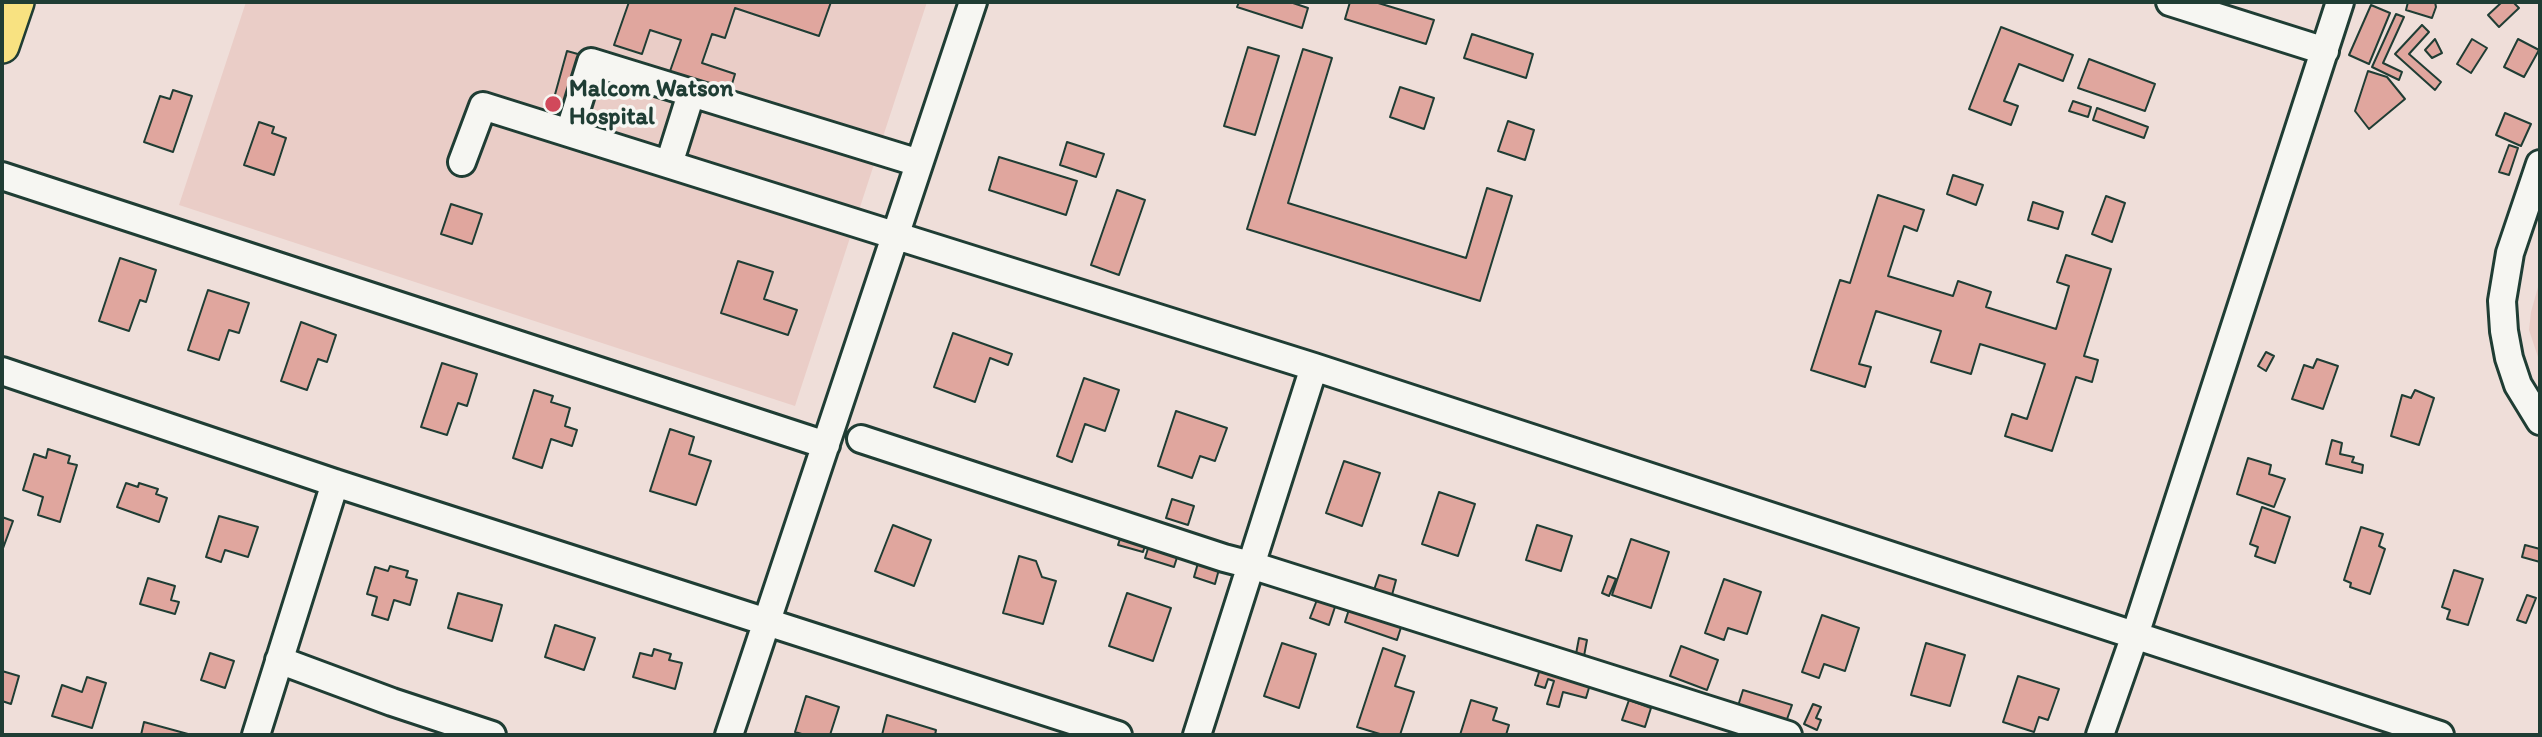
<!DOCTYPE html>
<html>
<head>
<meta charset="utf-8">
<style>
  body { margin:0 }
  #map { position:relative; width:2542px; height:737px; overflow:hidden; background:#efded9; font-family:Itim,sans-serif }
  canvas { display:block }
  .frame { position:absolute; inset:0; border:4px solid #1f3d34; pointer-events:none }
</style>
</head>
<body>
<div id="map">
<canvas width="2542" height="737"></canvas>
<div class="frame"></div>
</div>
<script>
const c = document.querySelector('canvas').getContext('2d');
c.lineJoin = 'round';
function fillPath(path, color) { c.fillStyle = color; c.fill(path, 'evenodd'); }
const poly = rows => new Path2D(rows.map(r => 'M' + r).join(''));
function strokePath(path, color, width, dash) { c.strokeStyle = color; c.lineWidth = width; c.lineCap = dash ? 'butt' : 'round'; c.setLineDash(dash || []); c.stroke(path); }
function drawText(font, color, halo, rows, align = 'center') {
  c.font = font + ' Itim,sans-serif'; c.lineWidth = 7; c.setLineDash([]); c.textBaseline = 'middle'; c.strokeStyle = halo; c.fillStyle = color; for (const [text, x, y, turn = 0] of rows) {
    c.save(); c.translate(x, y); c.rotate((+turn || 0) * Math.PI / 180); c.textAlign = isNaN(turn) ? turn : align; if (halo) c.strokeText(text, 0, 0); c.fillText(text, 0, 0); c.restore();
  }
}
fillPath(poly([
  [246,2,927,2,795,406,179,205],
  [2540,280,2540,363,2529,330,2531,312]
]), '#eacdc7');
const building = poly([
  [629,2,831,2,819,36,735,8,725,38,712,34,702,63,735,74,729,94,669,74,681,40,650,30,642,54,614,45,629,2],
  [1239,2,1290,2,1308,8,1302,28,1237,7,1239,2],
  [1350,2,1375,2,1434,20,1426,44,1345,19,1350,2],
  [2408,2,2435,2,2436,7,2432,18,2406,10,2408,2],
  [2502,2,2513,2,2519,8,2499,27,2488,15,2502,2],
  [2371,5,2390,13,2369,64,2349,55,2371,5],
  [2396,14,2404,17,2383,63,2402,72,2399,80,2372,67,2396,14],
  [2422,25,2429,32,2409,54,2441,82,2435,90,2395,54,2422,25],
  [2001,27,2073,55,2063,81,2019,64,2004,101,2018,106,2011,125,1969,109,2001,27],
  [1472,34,1533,54,1526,78,1464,58,1472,34],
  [2435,39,2442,53,2432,58,2425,50,2435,39],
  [2472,39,2487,48,2471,73,2457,64,2472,39],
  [2518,39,2539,50,2524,77,2504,67,2518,39],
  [1248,47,1279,56,1255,135,1224,126,1248,47],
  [1303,49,1332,58,1288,203,1466,258,1487,188,1512,196,1480,301,1247,229,1303,49],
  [567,51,585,56,568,114,551,109,567,51],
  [2089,59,2155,84,2145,111,2078,88,2089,59],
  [2368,71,2387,77,2405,99,2369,129,2355,111,2368,71],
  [1400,87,1434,98,1424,129,1390,117,1400,87],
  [173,90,192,96,173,152,144,142,160,96,170,99,173,90],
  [2073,101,2091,107,2088,117,2069,111,2073,101],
  [2097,108,2148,127,2144,138,2093,120,2097,108],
  [2505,113,2531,124,2521,146,2496,135,2505,113],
  [1508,121,1534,130,1525,160,1498,151,1508,121],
  [259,122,274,127,272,133,286,138,274,175,244,165,259,122],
  [1067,142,1104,154,1096,177,1060,165,1067,142],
  [2509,145,2518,148,2509,175,2499,172,2509,145],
  [999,157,1077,181,1066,215,989,190,999,157],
  [1953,175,1983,185,1976,205,1947,194,1953,175],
  [1117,190,1145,200,1119,275,1091,265,1117,190],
  [1878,195,1924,210,1917,231,1904,226,1888,276,1953,296,1958,281,1991,292,1986,307,2056,329,2069,286,2057,282,2066,255,2111,269,2084,356,2098,360,2092,382,2076,377,2052,451,2005,436,2012,414,2027,419,2045,364,1980,344,1971,374,1931,362,1941,331,1876,311,1859,364,1871,367,1865,387,1811,370,1840,280,1850,283,1878,195],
  [2106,196,2125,203,2112,242,2092,234,2106,196],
  [2033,202,2063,212,2058,229,2028,220,2033,202],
  [451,204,482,214,472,244,441,234,451,204],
  [120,258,156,270,146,302,140,300,129,331,99,321,120,258],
  [738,261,773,272,764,299,797,310,788,335,721,313,738,261],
  [208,290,249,303,239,333,229,330,219,360,188,350,208,290],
  [301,322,336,335,327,362,318,359,307,390,281,381,301,322],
  [953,333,1012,354,1008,365,990,358,975,402,934,387,953,333],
  [2266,352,2274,356,2266,371,2258,366,2266,352],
  [2317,359,2338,366,2323,409,2292,399,2304,365,2313,368,2317,359],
  [442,363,477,374,467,406,458,403,447,435,421,427,442,363],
  [1084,378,1119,390,1105,431,1085,424,1072,462,1057,456,1084,378],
  [534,390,553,396,551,402,570,408,565,426,577,430,572,446,551,439,542,468,513,458,534,390],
  [2415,390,2434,398,2419,445,2391,436,2402,395,2411,398,2415,390],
  [1176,411,1227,428,1215,461,1200,456,1192,478,1158,466,1176,411],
  [670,429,694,437,689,454,711,461,696,505,650,491,670,429],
  [2332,440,2342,443,2340,454,2354,457,2352,462,2363,465,2362,473,2326,464,2332,440],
  [48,449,70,456,68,463,77,465,60,522,38,515,43,497,23,490,34,454,46,458,48,449],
  [2248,458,2271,465,2269,474,2285,479,2274,507,2237,494,2248,458],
  [1344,461,1380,473,1362,526,1326,513,1344,461],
  [126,483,138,487,139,483,158,489,156,494,167,498,159,522,117,507,126,483],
  [1439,492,1475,504,1458,556,1422,544,1439,492],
  [1172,499,1194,506,1188,525,1166,518,1172,499],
  [2262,507,2290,517,2275,563,2255,556,2258,547,2250,544,2262,507],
  [219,516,258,527,248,557,225,550,221,562,206,557,219,516],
  [2,517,13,521,2,551,2,517],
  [893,525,931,540,914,586,875,571,893,525],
  [1537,525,1572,536,1561,571,1526,560,1537,525],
  [2361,527,2383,534,2379,546,2385,549,2370,594,2350,587,2351,583,2344,580,2361,527],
  [1123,530,1148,537,1143,552,1118,545,1123,530],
  [1151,539,1180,548,1174,567,1145,558,1151,539],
  [1631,539,1669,552,1651,608,1612,595,1631,539],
  [2525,545,2540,549,2540,562,2522,557,2525,545],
  [1019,556,1036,561,1042,577,1056,581,1043,624,1003,613,1019,556],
  [1200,556,1221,562,1215,584,1194,577,1200,556],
  [390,566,408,571,406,577,417,580,410,605,394,600,388,620,372,615,377,597,367,594,375,567,388,571,390,566],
  [2454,570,2483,579,2468,625,2447,619,2450,610,2442,607,2454,570],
  [1379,575,1396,580,1392,595,1374,590,1379,575],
  [1608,576,1616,579,1609,596,1602,593,1608,576],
  [148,578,175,586,171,600,179,602,175,614,140,604,148,578],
  [1724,579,1761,592,1747,634,1728,628,1724,640,1705,633,1724,579],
  [1320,592,1338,598,1329,625,1310,618,1320,592],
  [458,593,502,605,492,641,448,628,458,593],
  [1127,593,1171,608,1153,661,1109,646,1127,593],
  [2527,595,2536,598,2526,623,2517,620,2527,595],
  [1351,603,1403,621,1397,640,1345,622,1351,603],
  [1822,615,1859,628,1845,671,1824,664,1819,678,1802,672,1822,615],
  [555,625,595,638,584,670,545,657,555,625],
  [1579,638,1587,640,1584,656,1576,654,1579,638],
  [1282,643,1316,654,1299,708,1264,696,1282,643],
  [1926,643,1965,655,1950,706,1911,695,1926,643],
  [1681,646,1718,660,1707,690,1670,676,1681,646],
  [1383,648,1405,656,1395,686,1414,692,1400,735,1383,735,1357,727,1383,648],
  [654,649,671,654,669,660,682,663,675,689,633,677,640,653,652,656,654,649],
  [210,653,234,661,225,688,201,680,210,653],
  [1541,666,1591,681,1586,698,1563,692,1559,707,1547,704,1554,681,1548,679,1545,688,1535,685,1541,666],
  [2,671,19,676,11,704,2,701,2,671],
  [2018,676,2059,689,2048,720,2039,717,2034,732,2003,722,2018,676],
  [87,677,106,683,92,728,52,716,62,685,82,692,87,677],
  [1743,690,1792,705,1786,722,1738,706,1743,690],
  [806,696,839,707,830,735,805,735,795,732,806,696],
  [1471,700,1497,708,1493,720,1509,725,1506,735,1460,735,1471,700],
  [1629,700,1651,708,1645,727,1622,720,1629,700],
  [1813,704,1821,707,1816,718,1821,720,1817,730,1804,724,1813,704],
  [887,715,936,730,935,735,882,735,887,715],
  [144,722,188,734,188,735,141,735,144,722]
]);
fillPath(building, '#e0a69e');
strokePath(building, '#1f3d34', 2);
const minor = poly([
  [2170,2,2325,51],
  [569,133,591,62,919,163],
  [462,162,483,106,1314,367,2440,735],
  [669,164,691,94],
  [2540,164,2510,253,2502,301,2504,331,2509,358,2518,385,2540,421],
  [2,176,826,445],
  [2,371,335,483,1118,735],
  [861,439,1224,558,1251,565,1788,735],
  [279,660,392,702,492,735],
  [256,735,335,483],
  [729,735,973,2],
  [1197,735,1314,367],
  [2100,735,2135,635,2340,2]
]);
const major = poly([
  [2,46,17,2]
]);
strokePath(minor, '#1f3d34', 32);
strokePath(major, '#1f3d34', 38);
strokePath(minor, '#f6f6f2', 26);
strokePath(major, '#f8e281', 33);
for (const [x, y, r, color] of [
  [553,104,9,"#d1495b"]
]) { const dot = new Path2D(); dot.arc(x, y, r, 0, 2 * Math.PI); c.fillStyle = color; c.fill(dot); strokePath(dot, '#f6f6f2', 2.5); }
drawText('bold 24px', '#1f3d34', '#f6f6f2', [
  ["Malcom Watson",569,90],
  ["Hospital",569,118]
], 'left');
</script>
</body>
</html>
